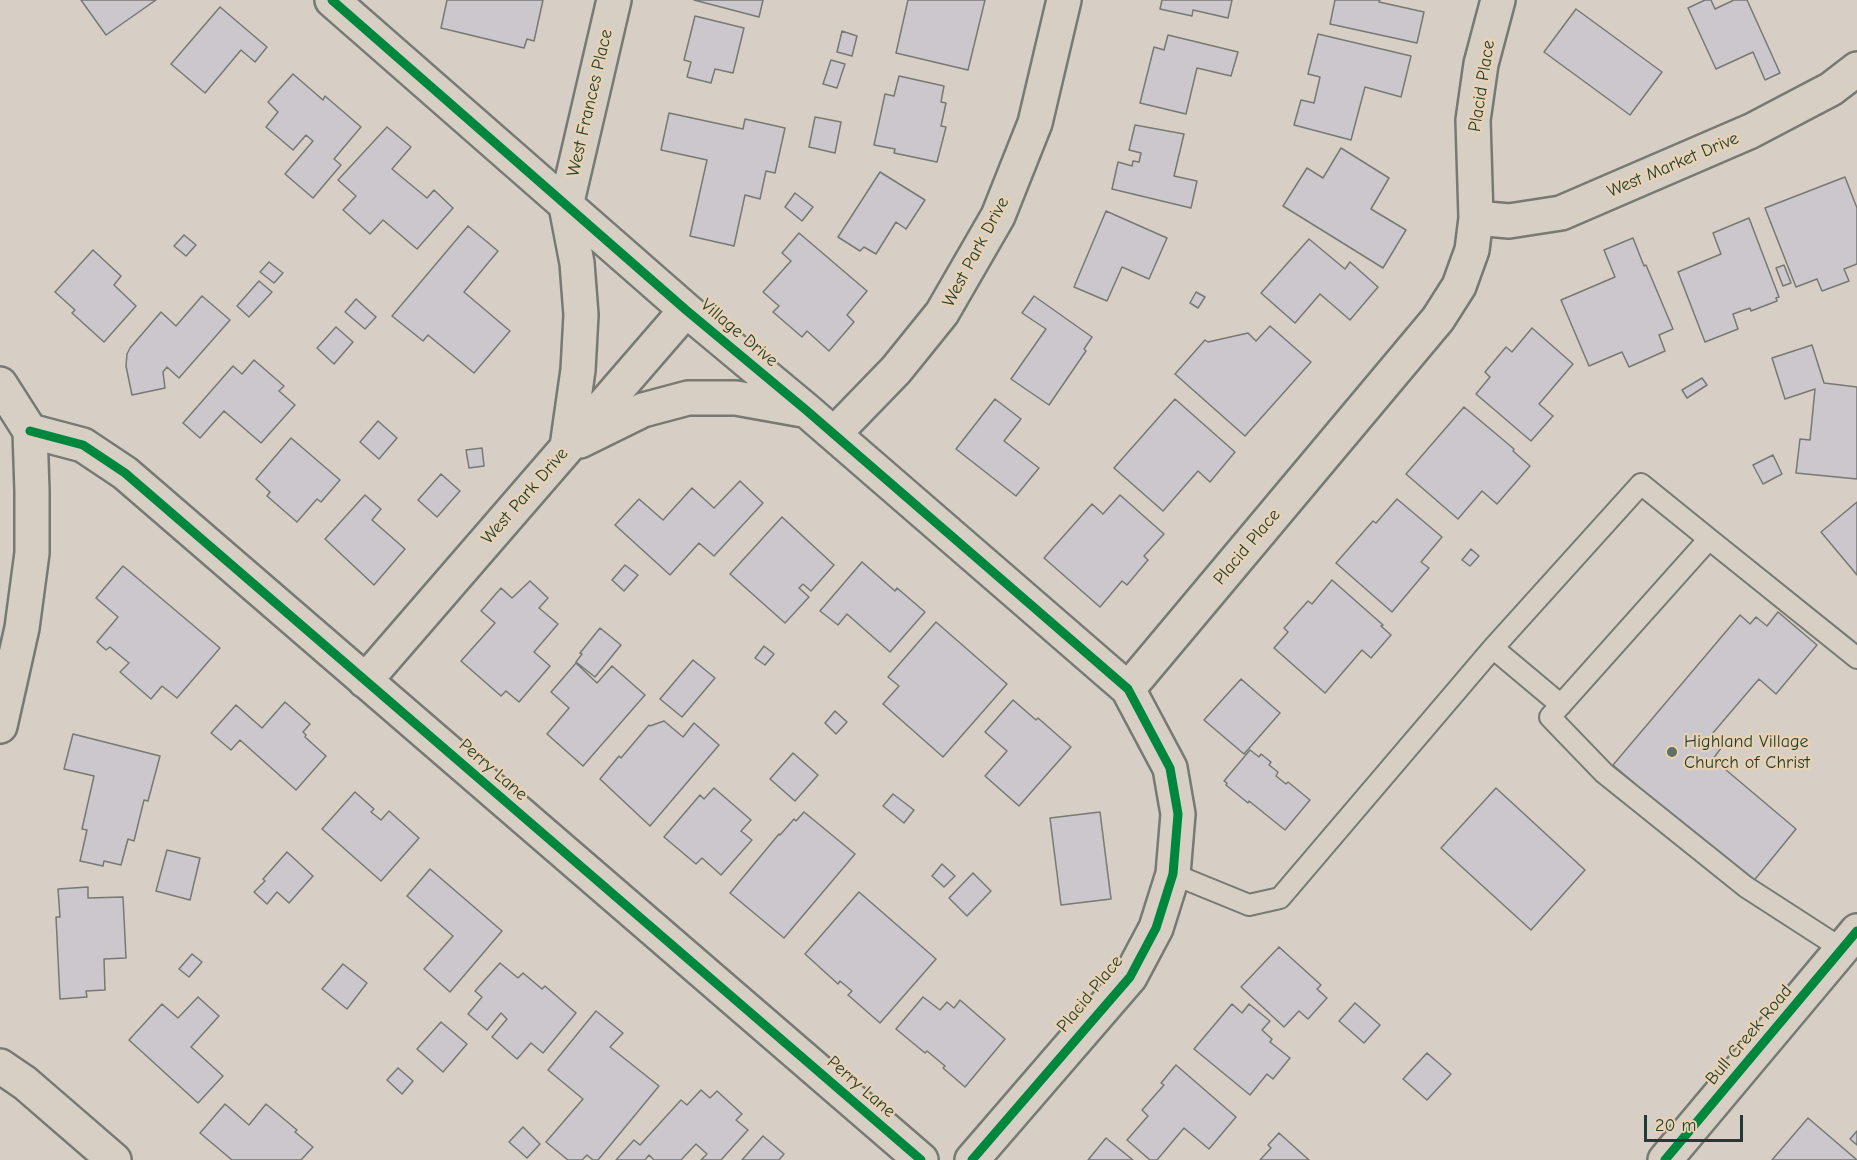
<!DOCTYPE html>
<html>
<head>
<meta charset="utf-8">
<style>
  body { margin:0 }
  #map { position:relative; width:1857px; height:1160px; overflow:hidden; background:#d7cec5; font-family:"Comic Neue",sans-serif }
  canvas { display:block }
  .scale { position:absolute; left:1644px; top:1115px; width:99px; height:27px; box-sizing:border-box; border:3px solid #1f3d34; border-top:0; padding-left:8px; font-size:18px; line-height:21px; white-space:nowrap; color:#1f3d34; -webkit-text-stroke:4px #e9d2b2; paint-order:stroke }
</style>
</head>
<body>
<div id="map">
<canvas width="1857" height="1160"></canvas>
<div class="scale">20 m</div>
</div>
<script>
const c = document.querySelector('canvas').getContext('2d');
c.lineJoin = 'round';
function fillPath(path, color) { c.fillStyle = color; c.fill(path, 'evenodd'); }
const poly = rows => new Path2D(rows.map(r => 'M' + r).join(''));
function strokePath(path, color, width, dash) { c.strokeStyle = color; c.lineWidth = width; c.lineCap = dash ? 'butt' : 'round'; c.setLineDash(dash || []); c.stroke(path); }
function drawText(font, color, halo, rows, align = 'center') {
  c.font = font + ' "Comic Neue",sans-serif'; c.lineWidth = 4.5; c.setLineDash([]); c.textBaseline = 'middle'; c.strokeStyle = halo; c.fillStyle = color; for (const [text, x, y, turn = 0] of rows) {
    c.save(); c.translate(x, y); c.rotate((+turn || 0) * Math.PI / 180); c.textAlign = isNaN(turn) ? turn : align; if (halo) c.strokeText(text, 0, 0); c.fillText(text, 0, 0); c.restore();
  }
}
const building = poly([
  [81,0,156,0,106,35,81,0],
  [447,0,543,0,534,41,527,39,524,48,441,28,447,0],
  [694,0,763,0,759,17,694,0],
  [908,0,985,0,968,70,896,53,908,0],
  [1162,0,1232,0,1228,18,1193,10,1192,16,1160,9,1162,0],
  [1335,0,1380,0,1379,2,1424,12,1417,43,1330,24,1335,0],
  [1705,0,1711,0,1715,9,1734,0,1747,0,1780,73,1765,80,1753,52,1716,69,1688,8,1705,0],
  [220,7,267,47,255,62,241,50,205,93,171,64,220,7],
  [1576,9,1662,72,1630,115,1544,52,1576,9],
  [695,16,744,28,733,73,715,69,711,83,687,77,691,62,684,60,695,16],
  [842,31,857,36,852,56,837,52,842,31],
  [1318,34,1411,56,1401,97,1365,87,1351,140,1294,125,1301,100,1314,103,1320,77,1308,74,1318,34],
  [1168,35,1238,52,1231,76,1197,68,1186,114,1140,103,1154,47,1164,50,1168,35],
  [831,60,845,64,837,88,823,84,831,60],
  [293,74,323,100,325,96,361,127,334,159,341,165,313,198,285,174,313,141,306,135,293,150,266,127,278,112,268,102,293,74],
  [899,76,944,86,941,102,946,103,941,126,946,127,937,162,894,153,895,149,874,145,885,94,894,96,899,76],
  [669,113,743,129,745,119,785,128,775,173,766,171,760,199,745,195,734,246,690,236,707,160,661,150,669,113],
  [815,117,841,122,835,153,809,147,815,117],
  [1135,125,1184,134,1174,176,1197,181,1191,208,1112,189,1118,162,1132,166,1133,161,1139,162,1141,153,1129,150,1135,125],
  [387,127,411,147,392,169,427,198,434,190,453,208,417,249,383,220,370,234,343,210,356,196,338,180,387,127],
  [1341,148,1389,178,1371,209,1406,230,1383,268,1283,206,1307,168,1323,178,1341,148],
  [880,172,925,200,906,229,896,222,876,254,864,247,860,251,838,237,880,172],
  [1845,177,1857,208,1857,264,1844,269,1849,281,1822,291,1817,279,1796,287,1765,208,1845,177],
  [795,193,813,207,802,221,785,207,795,193],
  [1106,211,1167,238,1149,279,1122,267,1107,301,1074,287,1106,211],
  [1749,218,1779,297,1776,298,1777,301,1751,311,1750,308,1733,314,1738,329,1705,342,1678,272,1721,254,1713,233,1749,218],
  [468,226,498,251,464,292,510,331,474,373,428,335,423,341,392,316,468,226],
  [799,233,867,291,847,315,854,322,829,351,807,331,802,337,773,312,779,306,763,292,791,261,782,253,799,233],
  [184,235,196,245,186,256,174,246,184,235],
  [1633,238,1644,266,1646,265,1673,329,1659,335,1665,351,1629,367,1622,352,1589,366,1561,300,1615,277,1604,250,1633,238],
  [1309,239,1345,269,1350,262,1378,287,1350,320,1320,294,1295,323,1261,293,1309,239],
  [93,250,121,276,114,285,136,306,104,342,72,313,75,310,55,292,93,250],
  [269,262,283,273,274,283,260,272,269,262],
  [1784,265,1791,283,1783,286,1776,268,1784,265],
  [259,281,272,292,249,317,237,306,259,281],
  [1196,292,1205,297,1198,308,1190,303,1196,292],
  [202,296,230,320,179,378,167,367,163,372,165,388,132,395,126,366,127,354,130,348,161,312,176,326,202,296],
  [1034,296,1092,337,1084,349,1086,351,1049,405,1011,379,1046,329,1022,313,1034,296],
  [356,299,376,317,365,329,345,312,356,299],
  [1270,326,1311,362,1245,436,1175,374,1205,340,1208,342,1248,333,1256,341,1270,326],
  [336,327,353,342,334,364,317,348,336,327],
  [1532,328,1573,364,1539,404,1553,416,1531,441,1476,394,1490,377,1485,372,1506,347,1512,352,1532,328],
  [1812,345,1824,383,1857,387,1857,479,1796,473,1800,439,1810,440,1815,389,1785,399,1772,358,1812,345],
  [254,360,284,386,279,391,295,405,261,443,224,411,200,438,183,423,233,366,242,374,254,360],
  [1702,378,1707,385,1687,398,1682,390,1702,378],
  [995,399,1021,419,1004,441,1039,468,1016,496,956,449,995,399],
  [1175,399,1235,452,1210,482,1198,471,1163,511,1114,468,1175,399],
  [1464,407,1514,449,1513,451,1530,466,1497,504,1482,491,1458,519,1406,474,1464,407],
  [378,421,397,438,379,459,360,442,378,421],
  [291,438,340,480,321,502,317,499,297,522,267,496,270,492,256,479,291,438],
  [482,448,484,466,469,468,466,450,482,448],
  [1773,455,1782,474,1763,484,1753,465,1773,455],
  [441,474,460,491,437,517,418,500,441,474],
  [740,481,763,503,714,556,699,543,670,575,615,525,639,499,663,520,692,488,714,508,740,481],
  [365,495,381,509,372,520,405,549,374,585,325,539,365,495],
  [1120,495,1164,534,1144,556,1148,560,1127,585,1122,581,1100,607,1044,558,1092,504,1103,514,1120,495],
  [1397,499,1442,537,1421,562,1429,568,1392,612,1336,563,1373,521,1376,523,1397,499],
  [1857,502,1857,575,1821,532,1857,502],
  [782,517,834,565,811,591,803,584,799,588,809,597,785,623,730,574,782,517],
  [1471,549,1479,556,1470,566,1462,560,1471,549],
  [862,562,895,591,897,588,925,612,890,652,847,614,838,625,820,611,862,562],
  [625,565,638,575,624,591,612,580,625,565],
  [123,566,220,648,177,698,162,686,151,699,120,672,129,663,110,647,106,650,97,642,118,617,96,598,123,566],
  [1332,580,1383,625,1381,626,1391,635,1371,658,1362,650,1325,693,1274,648,1288,632,1284,628,1308,601,1312,604,1332,580],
  [530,581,548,598,539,608,558,624,534,652,550,666,519,702,506,691,501,696,461,661,495,623,481,611,501,588,512,598,530,581],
  [1778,612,1817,645,1776,694,1759,679,1712,734,1724,744,1713,759,1796,829,1752,883,1613,765,1740,615,1750,624,1756,617,1767,626,1778,612],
  [936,622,1007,684,943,757,883,704,899,686,888,677,936,622],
  [600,628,621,645,595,677,576,662,582,654,580,653,600,628],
  [764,646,774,654,765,665,755,658,764,646],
  [693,660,715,678,682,717,660,699,693,660],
  [576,663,597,683,612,666,645,695,583,766,547,734,569,708,551,692,576,663],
  [1241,679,1280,713,1244,754,1204,720,1241,679],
  [1013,700,1036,720,1038,718,1071,747,1019,806,985,776,1007,751,985,732,1013,700],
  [285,702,310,724,303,732,306,735,305,737,326,756,296,790,240,740,231,750,211,733,236,705,262,728,285,702],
  [835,711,847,722,836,734,825,723,835,711],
  [664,721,683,737,694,723,719,745,650,826,600,779,619,756,621,758,649,725,650,726,664,721],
  [73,734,160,756,148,801,144,800,134,841,128,839,121,865,104,861,103,866,80,861,87,830,82,829,94,776,64,769,73,734],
  [1250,750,1259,757,1261,754,1271,762,1269,765,1278,772,1276,776,1286,784,1288,782,1310,800,1285,830,1249,801,1248,803,1226,785,1227,783,1224,781,1250,750],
  [793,753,818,775,795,801,770,779,793,753],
  [714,788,751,820,741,831,752,840,721,875,702,858,696,864,664,837,700,795,704,799,714,788],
  [1496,788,1585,870,1531,930,1441,848,1496,788],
  [355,792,374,809,371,812,381,820,389,811,419,838,381,881,322,829,355,792],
  [893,794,914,810,904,823,883,806,893,794],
  [804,812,855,854,784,938,730,893,779,834,780,835,794,819,796,821,804,812],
  [1100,812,1111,899,1061,905,1050,818,1100,812],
  [167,850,200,858,190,900,156,891,167,850],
  [287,852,313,876,289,903,277,892,267,904,254,892,265,881,263,879,287,852],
  [942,864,955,876,944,887,932,876,942,864],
  [430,869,502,931,450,992,424,969,453,936,407,896,430,869],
  [973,873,991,891,967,916,949,898,973,873],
  [88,887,88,898,123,897,126,958,104,959,105,990,86,991,87,997,60,999,56,917,60,917,58,889,88,887],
  [859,892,936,959,880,1023,848,995,852,991,840,981,838,984,805,954,859,892],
  [1279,947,1321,985,1317,989,1327,998,1308,1019,1299,1011,1284,1027,1241,987,1279,947],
  [192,954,202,962,189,977,179,969,192,954],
  [500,963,518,978,523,973,542,989,545,986,576,1013,543,1053,531,1043,517,1059,492,1037,507,1019,501,1013,487,1030,468,1014,482,997,475,991,500,963],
  [343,964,367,983,347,1009,322,989,343,964],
  [198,997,219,1016,191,1047,223,1076,198,1103,129,1040,162,1004,178,1018,198,997],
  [923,997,940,1010,947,1002,954,1008,960,1000,1005,1039,965,1087,943,1068,945,1066,927,1051,925,1053,896,1029,923,997],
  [1355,1003,1380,1025,1364,1043,1339,1021,1355,1003],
  [1232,1004,1242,1013,1249,1004,1270,1021,1262,1030,1272,1039,1270,1042,1290,1058,1273,1079,1267,1074,1250,1095,1194,1049,1232,1004],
  [596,1011,623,1033,610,1047,659,1086,598,1160,593,1160,587,1155,582,1160,568,1160,546,1142,583,1099,548,1070,596,1011],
  [441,1022,467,1044,443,1072,417,1049,441,1022],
  [1427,1053,1451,1074,1427,1100,1403,1079,1427,1053],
  [1176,1065,1236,1117,1209,1149,1184,1128,1157,1160,1150,1160,1127,1140,1148,1116,1142,1110,1164,1085,1161,1083,1176,1065],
  [398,1068,413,1081,402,1094,387,1080,398,1068],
  [701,1090,710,1098,717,1091,742,1114,736,1120,748,1130,721,1160,701,1160,707,1154,696,1144,681,1160,654,1160,649,1155,645,1160,616,1160,634,1140,640,1145,681,1100,687,1105,701,1090],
  [225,1104,249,1125,266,1104,297,1130,295,1132,313,1147,301,1160,232,1160,200,1133,225,1104],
  [1808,1118,1857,1160,1772,1160,1808,1118],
  [523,1127,540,1144,527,1158,509,1142,523,1127],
  [1857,1131,1857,1145,1850,1139,1857,1131],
  [1279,1133,1309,1160,1260,1160,1271,1148,1268,1145,1279,1133],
  [763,1136,784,1154,779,1160,742,1160,763,1136],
  [1106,1138,1133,1160,1088,1160,1106,1138]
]);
fillPath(building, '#cbc7cc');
strokePath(building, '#777973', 1.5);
const service = poly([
  [1561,705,1493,648,1641,484,1709,539],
  [1173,874,1249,905,1280,898,1493,648],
  [1842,949,1746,887,1604,773,1550,717,1709,539,1857,658]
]);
const minor = poly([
  [332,0,686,310,806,410,1128,689,1170,768,1178,814,1173,874,1156,928,1130,977,972,1160],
  [1476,218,1509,221,1561,213,1751,131,1831,89,1857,69],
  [30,431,83,445,125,473,921,1160],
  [834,434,896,370,942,313,998,216,1035,123,1064,0],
  [580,441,643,410,688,398,736,398,803,410],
  [567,447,578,370,581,315,577,263,566,206,614,0],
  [365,681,686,310],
  [1128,689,1438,319,1459,286,1472,250,1476,218,1473,120,1481,64,1498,0],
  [0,1066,25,1083,114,1160]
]);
const tertiary = poly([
  [1665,1160,1857,931]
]);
const secondary = poly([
  [0,384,30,431,32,491,32,553,22,628,0,726]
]);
strokePath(service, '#777973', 24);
strokePath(minor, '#777973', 38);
strokePath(tertiary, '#777973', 38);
strokePath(secondary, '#777973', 38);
strokePath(service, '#d7cfc4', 20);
strokePath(minor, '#d7cfc4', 33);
strokePath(tertiary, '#d7cfc4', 33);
strokePath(secondary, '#d7cfc4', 33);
strokePath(poly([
  [332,0,686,310,806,410,1128,689,1170,768,1178,814,1173,874,1156,928,1130,977,972,1160],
  [30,431,83,445,125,473,921,1160],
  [1665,1160,1857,931]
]), '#00873e', 9);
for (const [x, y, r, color] of [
  [1672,752,6,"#5f7067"]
]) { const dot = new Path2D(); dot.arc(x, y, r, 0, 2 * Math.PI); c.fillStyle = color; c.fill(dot); strokePath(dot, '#e9d2b2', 2); }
drawText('18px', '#1f3d34', '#e9d2b2', [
  ["Placid Place",1482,86,-81],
  ["West Frances Place",590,103,-77],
  ["West Market Drive",1673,165,-23],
  ["West Park Drive",976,252,-62],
  ["Village Drive",739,333,40],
  ["West Park Drive",525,496,-49],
  ["Placid Place",1247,547,-50],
  ["Perry Lane",493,770,41],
  ["Placid Place",1090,994,-51],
  ["Bull Creek Road",1749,1035,-50],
  ["Perry Lane",861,1087,41]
]);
drawText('18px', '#1f3d34', '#e9d2b2', [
  ["Highland Village",1684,742],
  ["Church of Christ",1684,763]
], 'left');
</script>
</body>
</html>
